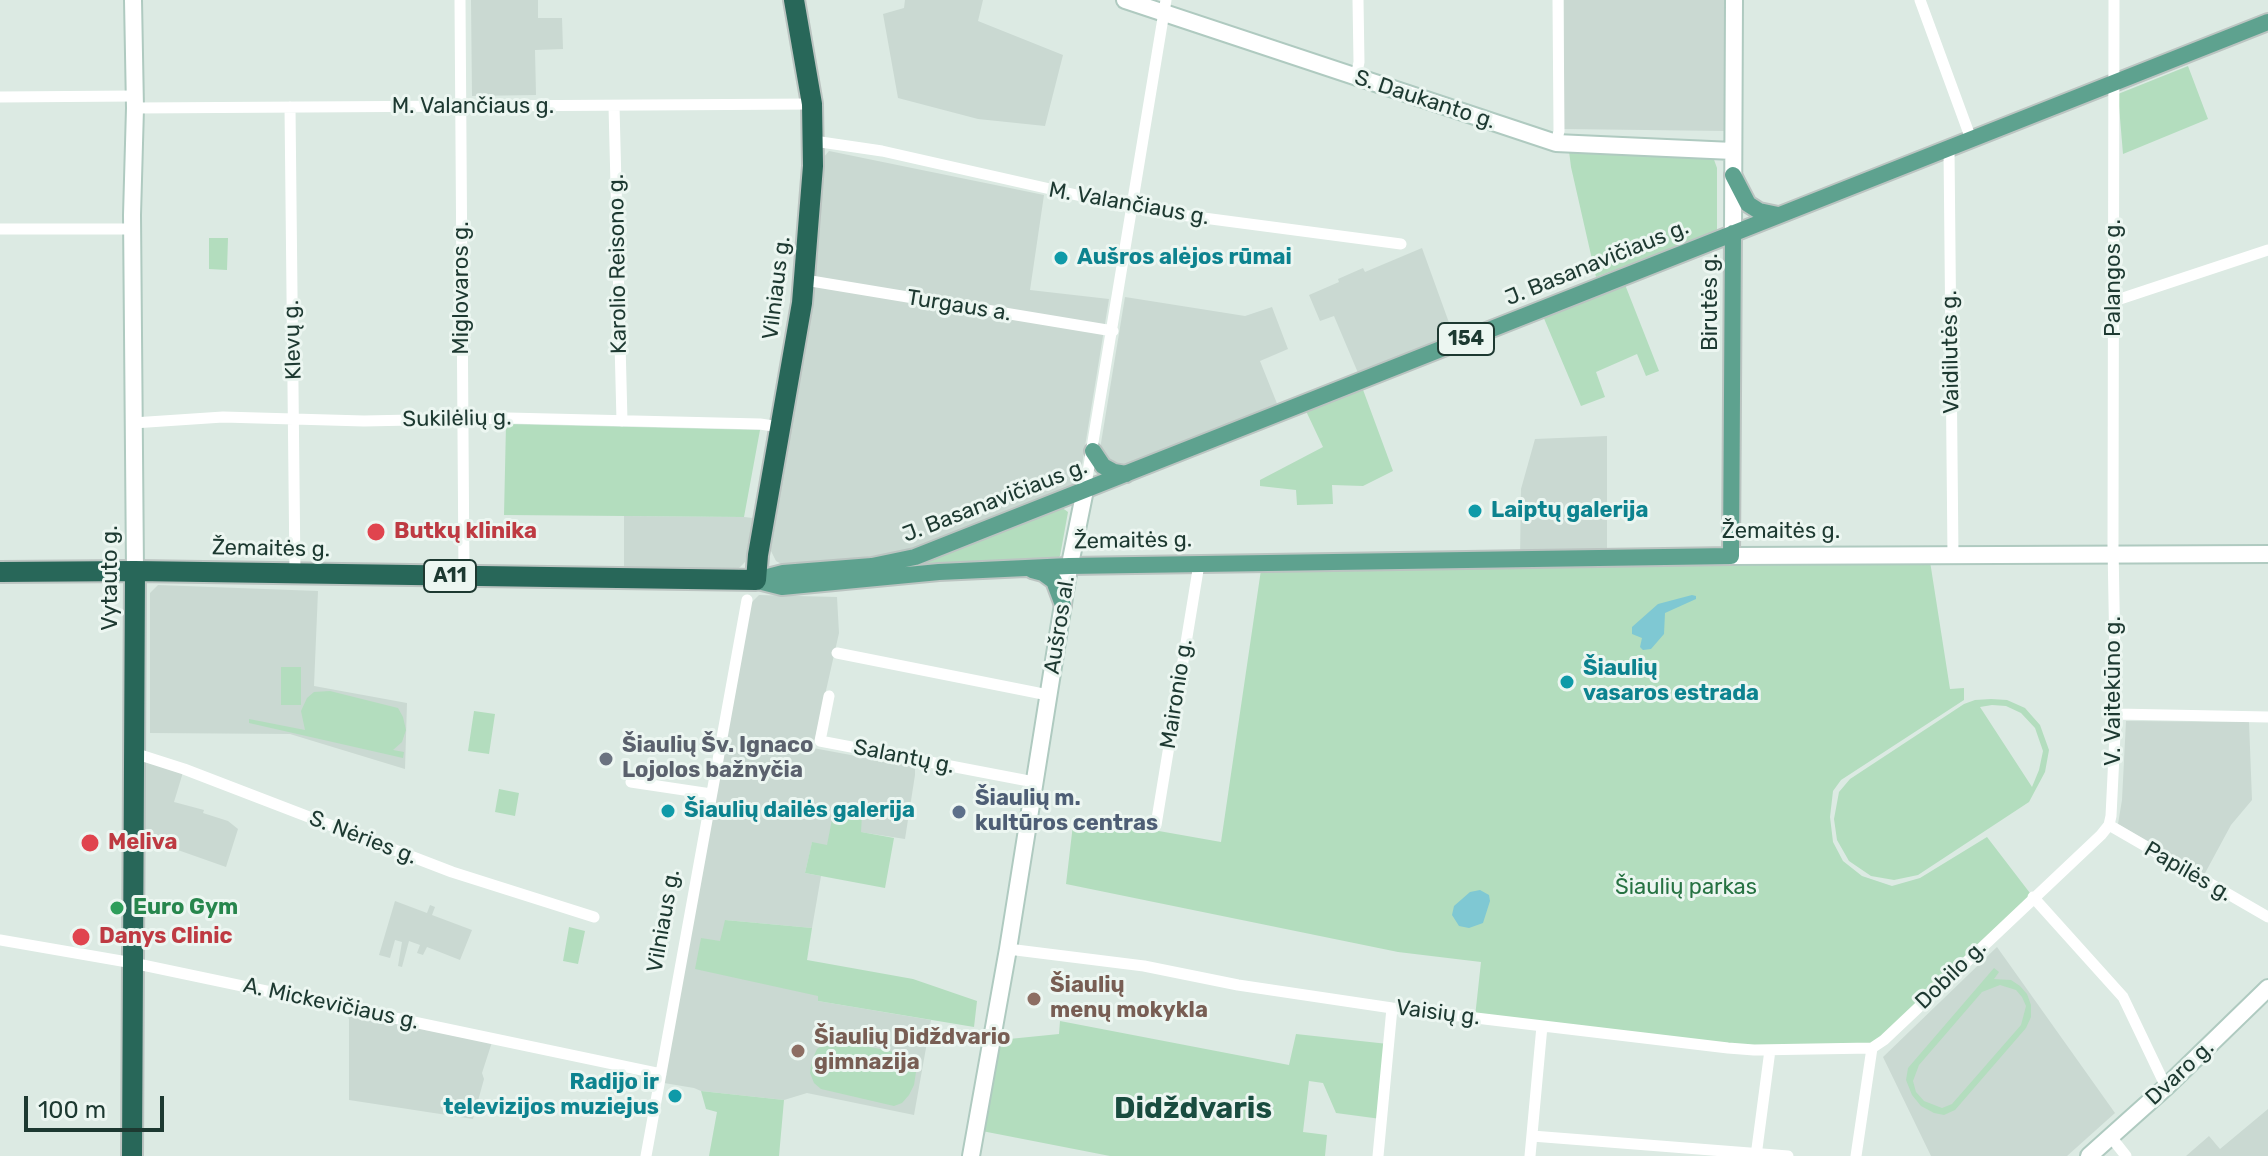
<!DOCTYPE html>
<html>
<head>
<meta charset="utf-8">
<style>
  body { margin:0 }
  #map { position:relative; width:2268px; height:1156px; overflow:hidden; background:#dceae3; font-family:Rubik,sans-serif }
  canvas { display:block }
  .scale { position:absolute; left:24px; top:1096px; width:140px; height:36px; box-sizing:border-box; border:4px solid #1d3931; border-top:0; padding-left:10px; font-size:24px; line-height:28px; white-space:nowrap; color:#1d3931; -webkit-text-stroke:6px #ecf6f1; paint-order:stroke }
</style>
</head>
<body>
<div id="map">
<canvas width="2268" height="1156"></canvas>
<div class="scale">100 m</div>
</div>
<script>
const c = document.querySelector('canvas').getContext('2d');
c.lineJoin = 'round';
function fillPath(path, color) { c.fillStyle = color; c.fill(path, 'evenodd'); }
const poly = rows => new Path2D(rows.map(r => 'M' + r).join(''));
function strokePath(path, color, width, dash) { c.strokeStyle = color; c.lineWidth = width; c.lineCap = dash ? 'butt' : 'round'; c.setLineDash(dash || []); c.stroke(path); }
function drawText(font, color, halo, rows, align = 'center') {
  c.font = font + ' Rubik,sans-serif'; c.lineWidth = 6; c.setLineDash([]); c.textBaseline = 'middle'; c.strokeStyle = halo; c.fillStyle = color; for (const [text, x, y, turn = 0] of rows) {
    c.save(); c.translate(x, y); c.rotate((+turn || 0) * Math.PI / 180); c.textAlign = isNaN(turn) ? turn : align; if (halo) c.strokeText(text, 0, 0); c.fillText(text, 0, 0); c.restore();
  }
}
fillPath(poly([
  [471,0,538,0,538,18,562,18,563,49,535,50,536,95,472,96],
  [905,0,983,0,978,21,1063,55,1045,126,978,119,898,98,883,14,904,8],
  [1564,0,1725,0,1726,131,1564,129],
  [829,151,1044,195,1030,290,1109,299,1080,477,1077,483,1068,489,911,551,787,567,776,561,770,549,807,326,822,159],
  [1422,248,1456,342,1361,380,1334,316,1320,321,1309,295,1339,282,1338,279,1363,268,1365,272],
  [1125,297,1245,316,1272,307,1288,349,1260,361,1278,406,1118,468,1110,465,1100,449],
  [1607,436,1607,558,1520,559,1521,489,1535,439],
  [624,516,744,517,753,518,745,562,739,568,680,571,624,570],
  [158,585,318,591,314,686,407,703,405,769,290,734,150,733,150,593],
  [759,595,837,597,839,633,813,748,915,767,915,775,905,839,860,832,827,846,812,843,805,873,821,876,812,928,725,920,819,996,818,1001,931,1020,914,1115,807,1093,784,1100,701,1091,694,1088,664,1083,751,603],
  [2126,721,2249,722,2252,800,2231,825,2204,875,2118,824,2122,800],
  [143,754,184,769,174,802,204,810,203,813,228,821,238,829,226,867,141,837],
  [395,901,427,913,430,905,435,907,432,915,472,930,460,960,427,947,423,955,417,953,420,945,409,941,402,967,398,966,402,942,395,940,390,958,379,955],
  [1997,947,2115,1113,2067,1156,1931,1156,1883,1057],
  [339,1006,493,1039,482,1073,484,1079,473,1119,349,1100,349,1019],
  [2268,1109,2268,1156,2186,1156,2209,1136,2220,1149]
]), '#cad9d2');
fillPath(poly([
  [2188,66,2208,119,2123,154,2118,94],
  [1569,151,1713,157,1717,168,1717,232,1596,277,1571,167],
  [209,238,228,238,227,270,209,269],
  [1622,277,1659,371,1646,376,1637,354,1596,372,1605,397,1581,406,1540,309],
  [1362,387,1393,471,1363,486,1332,485,1333,504,1297,505,1296,490,1260,486,1260,480,1323,447,1306,411],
  [506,424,760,430,744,517,504,515],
  [1061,507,1068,512,1060,556,1054,561,916,567,915,564],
  [1929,555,1950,689,1964,688,1964,700,1841,780,1833,791,1830,817,1833,842,1843,861,1862,876,1892,886,1920,878,1987,837,2033,897,1877,1045,1754,1050,1475,1017,1481,962,1398,952,1066,884,1074,816,1221,842,1262,563,1497,567,1737,564],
  [281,667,301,667,301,705,281,705],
  [330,691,398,708,403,717,406,730,402,742,393,750,404,752,403,758,249,723,249,719,305,730,301,711,307,698,314,692],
  [1991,699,2007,700,2025,708,2040,725,2049,750,2045,772,2029,802,1918,875,1894,880,1871,876,1849,861,1837,840,1834,819,1839,792,1850,779,1964,704,1975,700],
  [1992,705,2006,706,2021,713,2035,728,2043,751,2039,770,2032,787,1980,707],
  [474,711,495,714,489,754,468,751],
  [499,789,519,793,515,816,495,812],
  [834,809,862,815,861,832,894,838,885,888,805,873,812,842,827,845],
  [725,920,812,928,807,960,913,979,977,1001,974,1027,818,1001,818,996,695,969,701,938,720,941],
  [569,927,585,931,578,964,563,961],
  [1994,968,1999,972,1994,979,2011,980,2020,986,2027,994,2031,1005,2031,1017,2026,1028,1955,1110,1944,1115,1934,1113,1921,1106,1912,1095,1906,1080,1908,1068],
  [2000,985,2016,990,2022,997,2026,1006,2021,1025,1952,1104,1942,1108,1924,1101,1916,1092,1913,1081,1919,1065,1982,992],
  [1060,1021,1289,1065,1296,1034,1388,1044,1381,1119,1336,1113,1323,1083,1309,1081,1303,1132,1327,1135,1325,1156,1110,1156,982,1131,999,1040,1059,1034],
  [832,1039,899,1053,910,1061,916,1072,914,1085,909,1095,902,1103,894,1106,821,1089,814,1083,810,1073,812,1060,817,1049],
  [701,1091,784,1100,779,1156,709,1156,717,1112,706,1109]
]), '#b3ddbe');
fillPath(poly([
  [1692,595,1696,596,1696,599,1665,613,1664,634,1651,649,1643,650,1640,647,1642,638,1632,634,1632,627,1658,604],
  [1480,890,1489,895,1490,901,1483,923,1469,928,1459,926,1452,915,1454,906,1470,892]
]), '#7fc8d3');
const secondary = poly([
  [133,0,135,108,132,215,135,571],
  [1125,0,1556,143,1733,151],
  [1733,233,1734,0],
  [1731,556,2268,554],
  [971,1156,1008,949,1067,579,1085,490],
  [2089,1156,2166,1087,2268,988]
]);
const primary = poly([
  [1733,175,1748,204,1759,211,1778,215],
  [1093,451,1103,466,1114,472,1126,474],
  [1032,570,1043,573,1054,581,1063,605],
  [756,580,783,573,872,566,915,557,2268,22],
  [758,581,782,587,939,572,1069,566,1731,556,1733,233]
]);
const highway = poly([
  [0,572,135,571,756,580,758,555,802,303,813,166,812,104,794,0],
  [132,1156,135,571]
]);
strokePath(secondary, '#afcac0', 20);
strokePath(primary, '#bbc4c1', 20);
strokePath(highway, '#bbc4c1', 24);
strokePath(poly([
  [460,0,464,576],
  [1920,0,1971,139],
  [1356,77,1359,62,1358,0],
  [0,97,135,96],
  [614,106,622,421],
  [290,107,295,573],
  [135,108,812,104],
  [814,141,882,151,1143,210,1401,244],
  [1556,143,1559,131,1558,0],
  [1949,148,1953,556],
  [0,229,132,229],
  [805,280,1113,331],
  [2114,301,2268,250],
  [133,423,223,417,364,421,508,418,760,424,780,427],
  [1085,490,1166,0],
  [837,653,1048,695],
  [829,696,820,741,1034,782],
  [2116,714,2268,717],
  [134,753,184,769,452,872,594,917],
  [631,782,711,794],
  [1156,825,1199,564],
  [2109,825,2268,917],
  [2033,897,2123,997,2166,1087],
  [0,940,133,963,661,1074],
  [1008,949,1144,966,1238,985,1392,1008,1728,1048,1754,1050,1872,1048,1884,1040,2101,835,2109,825,2111,816,2116,714,2113,546,2114,0],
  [1532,1136,1788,1156],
  [2111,1137,2126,1156],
  [646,1156,747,600],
  [1378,1156,1392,1008],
  [1530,1156,1542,1026],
  [1756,1156,1770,1050],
  [1856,1156,1872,1048]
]), '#fff', 11);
strokePath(secondary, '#fff', 16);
strokePath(primary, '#5ea28f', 16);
strokePath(highway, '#286759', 20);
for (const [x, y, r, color] of [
  [1061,258,8,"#0f9aa8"],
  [1475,511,8,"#0f9aa8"],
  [376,532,10,"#e0444e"],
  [1567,682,8,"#0f9aa8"],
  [606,759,8,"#6b7280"],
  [668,811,8,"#0f9aa8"],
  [959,812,8,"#5c6f8a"],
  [90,843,10,"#e0444e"],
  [117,908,8,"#2e9e5b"],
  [81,937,10,"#e0444e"],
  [1034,999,8,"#8d6e63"],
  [798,1051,8,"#8d6e63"],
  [675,1096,8,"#0f9aa8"]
]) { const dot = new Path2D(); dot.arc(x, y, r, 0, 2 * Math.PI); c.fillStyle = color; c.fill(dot); strokePath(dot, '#ecf6f1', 3); }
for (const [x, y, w] of [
  [1466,339,56],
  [450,576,52]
]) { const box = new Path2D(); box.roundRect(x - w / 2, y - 16, w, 32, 6); c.fillStyle = '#ecf6f1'; c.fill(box); strokePath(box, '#1d3931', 2); }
drawText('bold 20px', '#1d3931', null, [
  ["154",1466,339],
  ["A11",450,576]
]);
drawText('22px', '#1d3931', '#ecf6f1', [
  ["S. Daukanto g.",1425,100,18],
  ["M. Valančiaus g.",473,107],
  ["M. Valančiaus g.",1129,204,10],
  ["J. Basanavičiaus g.",1597,263,-22],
  ["Karolio Reisono g.",618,264,-91],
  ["Palangos g.",2114,278,-90],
  ["Miglovaros g.",462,288,-90],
  ["Vilniaus g.",777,288,-83],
  ["Birutės g.",1711,302,-90],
  ["Turgaus a.",959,306,9],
  ["Klevų g.",293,340,-92],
  ["Vaidilutės g.",1951,352,-91],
  ["Sukilėlių g.",457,419,-1],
  ["J. Basanavičiaus g.",995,501,-21],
  ["Žemaitės g.",1781,532],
  ["Žemaitės g.",1133,541,-1],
  ["Žemaitės g.",271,549,1],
  ["Vytauto g.",111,578,-90],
  ["Aušros al.",1060,625,-81],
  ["V. Vaitekūno g.",2114,691,-90],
  ["Maironio g.",1177,694,-81],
  ["Salantų g.",904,757,11],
  ["S. Nėries g.",363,838,21],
  ["Papilės g.",2188,872,30],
  ["Vilniaus g.",664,921,-80],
  ["Dobilo g.",1951,975,-44],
  ["A. Mickevičiaus g.",331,1004,12],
  ["Vaisių g.",1438,1013,7],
  ["Dvaro g.",2180,1073,-43]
]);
drawText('bold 22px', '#0d838f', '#ecf6f1', [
  ["Aušros alėjos rūmai",1077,258],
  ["Laiptų galerija",1491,511],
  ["Šiaulių",1583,669],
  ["vasaros estrada",1583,694],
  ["Šiaulių dailės galerija",684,811],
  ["Radijo ir",659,1083,"right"],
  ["televizijos muziejus",659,1108,"right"]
], 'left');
drawText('bold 22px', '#be3a42', '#ecf6f1', [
  ["Butkų klinika",394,532],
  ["Meliva",108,843],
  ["Danys Clinic",99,937]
], 'left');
drawText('bold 22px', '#5b616d', '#ecf6f1', [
  ["Šiaulių Šv. Ignaco",622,746],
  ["Lojolos bažnyčia",622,771]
], 'left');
drawText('bold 22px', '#4e5e75', '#ecf6f1', [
  ["Šiaulių m.",975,799],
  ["kultūros centras",975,824]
], 'left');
drawText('22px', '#267242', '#ecf6f1', [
  ["Šiaulių parkas",1686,888]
]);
drawText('bold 22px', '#27864d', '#ecf6f1', [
  ["Euro Gym",133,908]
], 'left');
drawText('bold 22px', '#785e54', '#ecf6f1', [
  ["Šiaulių",1050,986],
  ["menų mokykla",1050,1011],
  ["Šiaulių Didždvario",814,1038],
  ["gimnazija",814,1063]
], 'left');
drawText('bold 30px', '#194c3f', '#ecf6f1', [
  ["Didždvaris",1193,1109]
]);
</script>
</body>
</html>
